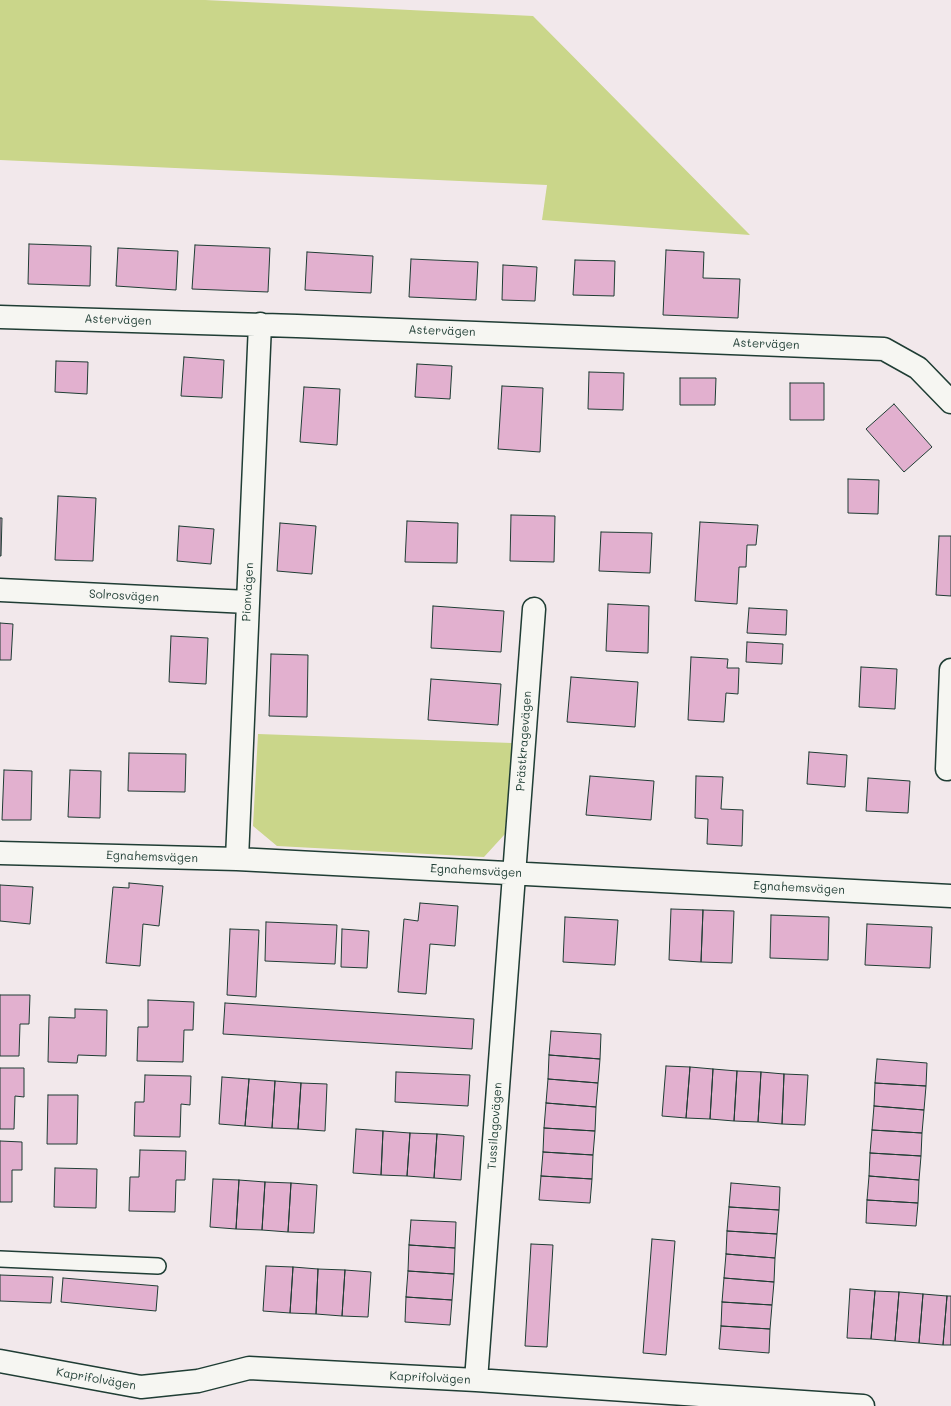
<!DOCTYPE html>
<html>
<head>
<meta charset="utf-8">
<style>
  body { margin:0 }
  canvas { display:block; background:#f2e8eb }
</style>
</head>
<body>
<canvas width="951" height="1406"></canvas>
<script>
const c = document.querySelector('canvas').getContext('2d');
c.lineJoin = 'round';
function fillPath(path, color) { c.fillStyle = color; c.fill(path, 'evenodd'); }
const poly = rows => new Path2D(rows.map(r => 'M' + r).join(''));
function strokePath(path, color, width, dash) { c.strokeStyle = color; c.lineWidth = width; c.lineCap = dash ? 'butt' : 'round'; c.setLineDash(dash || []); c.stroke(path); }
function drawText(font, color, halo, rows, align = 'center') {
  c.font = font + ' Mali,sans-serif'; c.lineWidth = 3; c.setLineDash([]); c.textBaseline = 'middle'; c.strokeStyle = halo; c.fillStyle = color; for (const [text, x, y, turn = 0] of rows) {
    c.save(); c.translate(x, y); c.rotate((+turn || 0) * Math.PI / 180); c.textAlign = isNaN(turn) ? turn : align; if (halo) c.strokeText(text, 0, 0); c.fillText(text, 0, 0); c.restore();
  }
}
fillPath(poly([
  [0,0,205,0,533,16,750,235,542,220,547,185,0,160],
  [258,734,512,743,505,834,484,857,277,846,253,826]
]), '#cad68a');
const building = poly([
  [29,244,91,246,90,286,28,284,29,244],
  [195,245,270,248,268,292,192,289,195,245],
  [118,248,178,251,176,290,116,286,118,248],
  [666,250,704,252,703,278,740,279,738,318,663,315,666,250],
  [307,252,373,256,371,293,305,290,307,252],
  [411,259,478,262,476,300,409,297,411,259],
  [575,260,615,261,614,296,573,295,575,260],
  [503,265,537,267,535,301,502,300,503,265],
  [184,357,224,360,222,398,181,396,184,357],
  [56,361,88,362,87,394,55,392,56,361],
  [417,364,452,366,450,399,415,397,417,364],
  [589,372,624,373,623,410,588,409,589,372],
  [680,378,716,378,715,405,680,405,680,378],
  [790,383,824,383,824,420,790,420,790,383],
  [502,386,543,388,540,452,498,449,502,386],
  [304,387,340,389,337,445,300,442,304,387],
  [894,404,932,447,904,472,866,429,894,404],
  [848,479,879,480,878,514,848,513,848,479],
  [58,496,96,498,93,561,55,560,58,496],
  [511,515,555,516,554,562,510,561,511,515],
  [0,518,2,518,1,556,0,556,0,518],
  [407,521,458,523,457,563,405,562,407,521],
  [700,522,758,525,756,545,747,545,746,567,739,567,737,604,695,601,700,522],
  [280,523,316,526,312,574,277,571,280,523],
  [179,526,214,529,211,564,177,561,179,526],
  [601,532,652,533,650,573,599,571,601,532],
  [939,536,951,536,951,596,936,595,939,536],
  [608,604,649,606,648,653,606,651,608,604],
  [433,606,504,611,501,652,431,648,433,606],
  [749,608,787,610,786,635,747,633,749,608],
  [0,623,13,624,11,660,0,660,0,623],
  [171,636,208,638,206,684,169,682,171,636],
  [747,642,783,644,782,664,746,662,747,642],
  [271,654,308,655,307,717,269,716,271,654],
  [691,657,728,659,727,668,739,668,738,694,726,693,724,722,688,720,691,657],
  [861,667,897,669,895,709,859,707,861,667],
  [571,677,638,682,635,727,567,722,571,677],
  [431,679,501,684,498,725,428,720,431,679],
  [809,752,847,755,845,787,807,784,809,752],
  [129,753,186,754,185,792,128,791,129,753],
  [4,770,32,771,31,820,2,820,4,770],
  [70,770,101,771,100,818,68,817,70,770],
  [590,776,654,781,651,820,586,815,590,776],
  [696,776,723,777,721,809,743,810,742,846,707,844,708,819,695,818,696,776],
  [868,778,910,781,908,813,866,811,868,778],
  [129,883,163,886,159,926,143,924,140,966,106,963,113,887,129,888,129,883],
  [0,885,33,887,30,924,0,921,0,885],
  [420,903,458,906,455,946,430,944,426,994,398,992,404,919,418,921,420,903],
  [671,909,703,910,701,962,669,960,671,909],
  [703,910,734,911,732,963,701,962,703,910],
  [771,915,829,917,828,960,770,958,771,915],
  [565,917,618,920,615,965,563,962,565,917],
  [266,922,337,925,335,964,265,961,266,922],
  [867,924,932,927,930,968,865,965,867,924],
  [230,929,259,930,256,997,227,995,230,929],
  [342,929,369,931,367,968,341,967,342,929],
  [0,995,30,995,29,1024,20,1024,19,1056,0,1056,0,995],
  [148,1000,194,1002,193,1030,184,1030,183,1062,137,1061,138,1027,148,1027,148,1000],
  [225,1003,474,1019,472,1049,223,1034,225,1003],
  [75,1009,107,1010,106,1056,78,1055,77,1063,48,1062,49,1017,75,1018,75,1009],
  [551,1031,601,1034,600,1059,549,1055,551,1031],
  [549,1055,600,1059,598,1083,548,1079,549,1055],
  [877,1059,927,1063,926,1086,875,1083,877,1059],
  [666,1066,690,1067,686,1118,662,1116,666,1066],
  [690,1067,713,1069,710,1119,686,1118,690,1067],
  [0,1068,24,1068,24,1097,15,1096,14,1129,0,1129,0,1068],
  [713,1069,737,1071,734,1121,710,1119,713,1069],
  [737,1071,761,1072,758,1122,734,1121,737,1071],
  [396,1072,470,1075,468,1106,395,1102,396,1072],
  [761,1072,784,1074,782,1124,758,1122,761,1072],
  [784,1074,808,1075,805,1125,782,1124,784,1074],
  [145,1075,191,1076,190,1105,181,1104,180,1137,134,1136,135,1102,144,1102,145,1075],
  [222,1077,249,1079,245,1126,219,1124,222,1077],
  [249,1079,275,1081,272,1128,245,1126,249,1079],
  [548,1079,598,1083,596,1107,546,1103,548,1079],
  [275,1081,301,1083,298,1129,272,1128,275,1081],
  [301,1083,327,1084,325,1131,298,1129,301,1083],
  [875,1083,926,1086,924,1110,874,1106,875,1083],
  [48,1095,78,1095,77,1144,47,1144,48,1095],
  [546,1103,596,1107,595,1131,544,1128,546,1103],
  [874,1106,924,1110,922,1133,872,1130,874,1106],
  [544,1128,595,1131,593,1155,543,1152,544,1128],
  [356,1129,383,1131,381,1175,353,1173,356,1129],
  [872,1130,922,1133,921,1156,870,1153,872,1130],
  [383,1131,410,1133,407,1176,381,1175,383,1131],
  [410,1133,437,1134,434,1178,407,1176,410,1133],
  [437,1134,464,1136,461,1180,434,1178,437,1134],
  [0,1141,22,1142,22,1170,12,1170,12,1202,0,1202,0,1141],
  [140,1150,186,1151,185,1180,176,1180,175,1212,129,1211,130,1177,139,1177,140,1150],
  [543,1152,593,1155,592,1179,541,1176,543,1152],
  [870,1153,921,1156,919,1180,869,1176,870,1153],
  [55,1168,97,1169,96,1208,54,1207,55,1168],
  [541,1176,592,1179,590,1203,539,1200,541,1176],
  [869,1176,919,1180,918,1203,867,1200,869,1176],
  [213,1179,239,1180,236,1229,210,1227,213,1179],
  [239,1180,265,1182,262,1230,236,1229,239,1180],
  [265,1182,291,1183,288,1232,262,1230,265,1182],
  [291,1183,317,1185,314,1233,288,1232,291,1183],
  [731,1183,780,1187,779,1210,729,1207,731,1183],
  [867,1200,918,1203,916,1226,866,1223,867,1200],
  [729,1207,779,1210,777,1234,727,1231,729,1207],
  [411,1220,456,1222,455,1248,409,1245,411,1220],
  [727,1231,777,1234,775,1258,726,1254,727,1231],
  [652,1239,675,1241,666,1355,643,1353,652,1239],
  [531,1244,553,1245,547,1347,525,1346,531,1244],
  [409,1245,455,1248,454,1274,408,1271,409,1245],
  [726,1254,775,1258,774,1282,724,1278,726,1254],
  [266,1266,293,1267,290,1313,263,1311,266,1266],
  [293,1267,318,1269,316,1314,290,1313,293,1267],
  [318,1269,345,1270,342,1316,316,1314,318,1269],
  [345,1270,371,1272,368,1317,342,1316,345,1270],
  [408,1271,454,1274,452,1300,406,1297,408,1271],
  [0,1275,53,1277,51,1303,0,1301,0,1275],
  [63,1278,158,1286,156,1311,61,1302,63,1278],
  [724,1278,774,1282,772,1305,722,1302,724,1278],
  [850,1289,875,1291,871,1339,847,1338,850,1289],
  [875,1291,899,1292,895,1341,871,1339,875,1291],
  [899,1292,923,1294,919,1343,895,1341,899,1292],
  [923,1294,947,1296,943,1345,919,1343,923,1294],
  [947,1296,951,1296,951,1345,943,1345,947,1296],
  [406,1297,452,1300,450,1325,405,1322,406,1297],
  [722,1302,772,1305,770,1329,721,1326,722,1302],
  [721,1326,770,1329,769,1353,719,1349,721,1326]
]);
fillPath(building, '#e2b0cf');
strokePath(building, '#1f3d34', 1);
const lane = poly([
  [0,1259,158,1266]
]);
const street = poly([
  [0,317,297,326,884,349,918,368,951,402],
  [0,590,248,602],
  [947,769,951,670],
  [0,853,237,859,951,896],
  [237,859,260,324],
  [0,1361,141,1387,198,1381,249,1368,476,1380,863,1406],
  [476,1380,534,609]
]);
strokePath(lane, '#1f3d34', 18);
strokePath(street, '#1f3d34', 25);
strokePath(lane, '#f6f6f2', 15);
strokePath(street, '#f6f6f2', 22);
drawText('12px', '#1f3d34', '#f6f6f2', [
  ["Astervägen",118,320,2],
  ["Astervägen",442,331,2],
  ["Astervägen",766,344,2],
  ["Pionvägen",248,592,-87],
  ["Solrosvägen",124,596,3],
  ["Prästkragevägen",524,741,-86],
  ["Egnahemsvägen",152,857,2],
  ["Egnahemsvägen",476,871,3],
  ["Egnahemsvägen",799,888,3],
  ["Tussilagovägen",495,1126,-86],
  ["Kaprifolvägen",430,1378,3],
  ["Kaprifolvägen",96,1379,10]
]);
</script>
</body>
</html>
